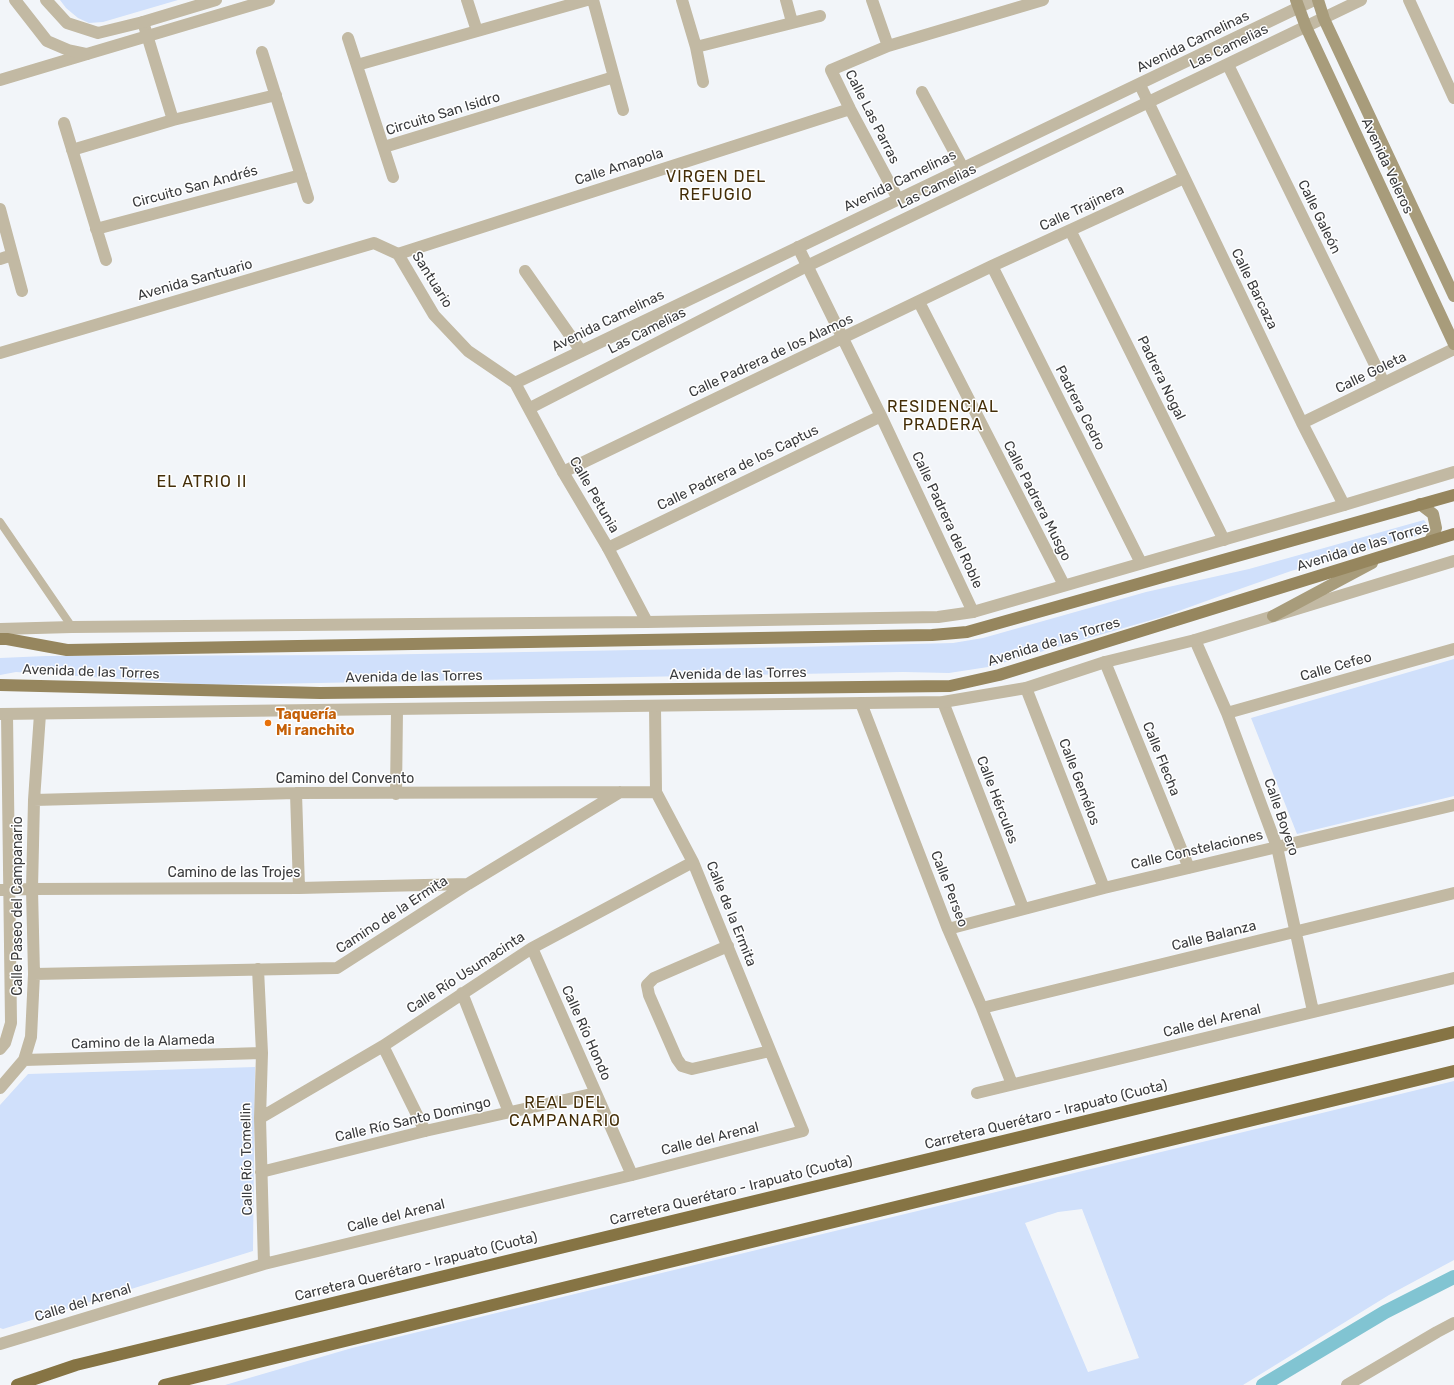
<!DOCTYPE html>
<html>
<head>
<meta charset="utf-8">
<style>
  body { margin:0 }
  canvas { display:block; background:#f2f5f9 }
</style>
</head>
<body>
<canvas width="1454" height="1385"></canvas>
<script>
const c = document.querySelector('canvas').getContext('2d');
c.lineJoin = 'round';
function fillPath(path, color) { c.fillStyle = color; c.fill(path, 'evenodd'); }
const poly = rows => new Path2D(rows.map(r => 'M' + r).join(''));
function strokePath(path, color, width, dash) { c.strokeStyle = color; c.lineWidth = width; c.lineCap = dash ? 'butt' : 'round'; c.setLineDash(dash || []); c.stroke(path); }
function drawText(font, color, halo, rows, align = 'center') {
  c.font = font + ' Rubik,sans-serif'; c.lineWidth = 3; c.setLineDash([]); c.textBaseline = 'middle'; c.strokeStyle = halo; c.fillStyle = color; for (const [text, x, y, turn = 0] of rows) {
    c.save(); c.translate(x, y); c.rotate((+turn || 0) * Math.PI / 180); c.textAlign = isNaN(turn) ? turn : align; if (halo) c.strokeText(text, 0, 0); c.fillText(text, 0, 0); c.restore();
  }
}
fillPath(poly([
  [60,0,178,0,103,22,89,23,78,18,66,8],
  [1424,520,1429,527,1424,534,1291,571,1234,591,1162,617,988,667,949,673,903,672,212,685,16,672,0,675,0,658,46,656,363,655,797,647,953,643,983,638,1146,592,1249,569],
  [1454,659,1454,796,1297,834,1251,718],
  [255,1067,253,1251,3,1329,0,1328,0,1105,28,1074],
  [1454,1081,1454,1260,1389,1295,1243,1385,225,1385,352,1348],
  [1082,1209,1139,1358,1088,1372,1025,1223,1058,1212]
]), '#d0e0fb');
strokePath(poly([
  [1263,1385,1385,1312,1454,1277]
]), '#81c4d2', 14);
strokePath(poly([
  [0,522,72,627]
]), '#c2b9a3', 8);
strokePath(poly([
  [467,0,477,31],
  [593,0,623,110],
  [682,0,696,47,703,82],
  [786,0,792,22],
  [872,0,888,46],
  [1409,0,1454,98],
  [143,22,173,120],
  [348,38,393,177],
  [696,47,820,16],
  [262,52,308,198],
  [357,65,587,0],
  [1228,65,1384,383],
  [0,80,87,54],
  [1140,85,1302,423,1344,505],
  [922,92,963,168],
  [64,123,106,260],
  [384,147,614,77],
  [72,150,173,120,276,95],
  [898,199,850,109,831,70,888,46,1043,0],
  [0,209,22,291],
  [96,229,301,175],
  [1070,230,1224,540],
  [798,247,881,416,973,612],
  [398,254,850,109],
  [0,259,12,255],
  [992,266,1141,563],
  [525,271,581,351],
  [919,302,1064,585],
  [1302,423,1454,349],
  [563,472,992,266,1184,178],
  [608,548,881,416],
  [1195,640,1227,713,1277,847,1313,1011],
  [1105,662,1189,868],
  [1026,688,1104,888],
  [943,702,1023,908],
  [861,703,948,929,982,1008,1012,1084],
  [1227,713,1454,649],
  [296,793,299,888],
  [396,794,397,710],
  [34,800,296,793,656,792],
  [0,890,32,889,299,888,467,884],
  [948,929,1104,888,1454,805],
  [728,946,654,978,647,985,649,995,677,1059,682,1066,692,1069,770,1051],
  [532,948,632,1175],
  [258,969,262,1053,260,1118,264,1264],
  [34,974,337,968,468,884,620,792],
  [462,993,509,1112],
  [982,1008,1454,893],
  [383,1046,425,1131],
  [0,1049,5,1043,11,1023,7,714],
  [24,1060,262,1053],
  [0,1088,24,1060,31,1037,34,974,32,889,34,800,40,714],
  [977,1093,1454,978],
  [260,1118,383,1046,532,948,693,862],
  [261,1172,425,1131,596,1093],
  [0,1344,264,1264,632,1175,803,1131,693,862,656,792,655,706]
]), '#c2b9a3', 12);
strokePath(poly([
  [15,0,47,41,68,50,87,54,269,0],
  [46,0,67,23,98,33,143,22,216,0],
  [0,353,374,243,398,254,434,315,468,351,515,383,563,472,608,548,647,622],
  [515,383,1314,0],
  [530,408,807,266,1361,0],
  [0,629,72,627,647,622,938,617,973,612,1344,505,1454,472],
  [0,714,943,702,1026,688,1105,662,1195,640,1454,561],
  [1347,1385,1437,1332,1454,1323]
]), '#c2b9a3', 12);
strokePath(poly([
  [1296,0,1306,27,1454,344],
  [1318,0,1324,19,1454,296],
  [1420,504,1433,514,1436,528,1430,541],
  [1273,616,1372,563]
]), '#a89c7b', 12);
strokePath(poly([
  [0,639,7,639,67,650,932,635,967,632,1454,495],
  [0,685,320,693,950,686,999,675,1454,534]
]), '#96865e', 12);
strokePath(poly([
  [17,1385,76,1365,1454,1032],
  [164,1385,1454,1071]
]), '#867444', 12);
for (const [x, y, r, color] of [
  [268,723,4,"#e8710a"]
]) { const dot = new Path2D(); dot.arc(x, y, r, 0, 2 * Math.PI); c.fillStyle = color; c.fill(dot); strokePath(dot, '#fff', 1.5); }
drawText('14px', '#3a3b3d', '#fff', [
  ["Avenida Camelinas",1193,42,-26],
  ["Las Camelias",1229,47,-26],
  ["Circuito San Isidro",443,114,-17],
  ["Calle Las Parras",872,117,63],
  ["Avenida Veleros",1387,166,65],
  ["Calle Amapola",619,167,-18],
  ["Avenida Camelinas",900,181,-26],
  ["Circuito San Andrés",195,187,-15],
  ["Las Camelias",937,187,-26],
  ["Calle Trajinera",1082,208,-25],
  ["Calle Galeón",1319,217,64],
  ["Avenida Santuario",195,280,-16],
  ["Santuario",432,280,58],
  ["Calle Barcaza",1254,289,64],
  ["Avenida Camelinas",608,321,-26],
  ["Las Camelias",647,331,-27],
  ["Calle Padrera de los Alamos",771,356,-25],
  ["Calle Goleta",1371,373,-26],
  ["Padrera Nogal",1161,378,64],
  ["Padrera Cedro",1080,408,63],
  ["Calle Padrera de los Captus",738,468,-26],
  ["Calle Petunia",594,495,60],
  ["Calle Padrera Musgo",1037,501,63],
  ["Calle Padrera del Roble",947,520,65],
  ["Avenida de las Torres",1363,547,-17],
  ["Avenida de las Torres",1054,642,-17],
  ["Calle Cefeo",1336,667,-16],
  ["Avenida de las Torres",91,672,2],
  ["Avenida de las Torres",738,674,-1],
  ["Avenida de las Torres",414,677,-1],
  ["Calle Flecha",1161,759,68],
  ["Camino del Convento",345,779],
  ["Calle Gemélos",1079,782,69],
  ["Calle Hércules",997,800,69],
  ["Calle Boyero",1281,817,71],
  ["Calle Constelaciones",1197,850,-13],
  ["Camino de las Trojes",234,873],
  ["Calle Perseo",949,889,69],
  ["Calle Paseo del Campanario",18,906,-90],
  ["Calle de la Ermita",731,914,68],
  ["Camino de la Ermita",392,915,-33],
  ["Calle Balanza",1214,936,-14],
  ["Calle Río Usumacinta",466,973,-33],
  ["Calle del Arenal",1212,1021,-14],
  ["Calle Río Hondo",586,1033,66],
  ["Camino de la Alameda",143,1042,-2],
  ["Carretera Querétaro - Irapuato (Cuota)",1046,1115,-14],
  ["Calle Río Santo Domingo",413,1120,-13],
  ["Calle del Arenal",710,1139,-14],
  ["Calle Río Tomellin",247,1159,-91],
  ["Carretera Querétaro - Irapuato (Cuota)",731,1191,-14],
  ["Calle del Arenal",396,1216,-14],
  ["Carretera Querétaro - Irapuato (Cuota)",416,1267,-14],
  ["Calle del Arenal",83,1303,-17]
]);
drawText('bold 14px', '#c56008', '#fff', [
  ["Taquería",276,715],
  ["Mi ranchito",276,731]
], 'left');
c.letterSpacing = '1px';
drawText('16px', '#442e08', '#fff', [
  ["VIRGEN DEL",716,177],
  ["REFUGIO",716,195],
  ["RESIDENCIAL",943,407],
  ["PRADERA",943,425],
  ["EL ATRIO II",202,482],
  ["REAL DEL",565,1103],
  ["CAMPANARIO",565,1121]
]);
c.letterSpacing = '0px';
</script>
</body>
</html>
